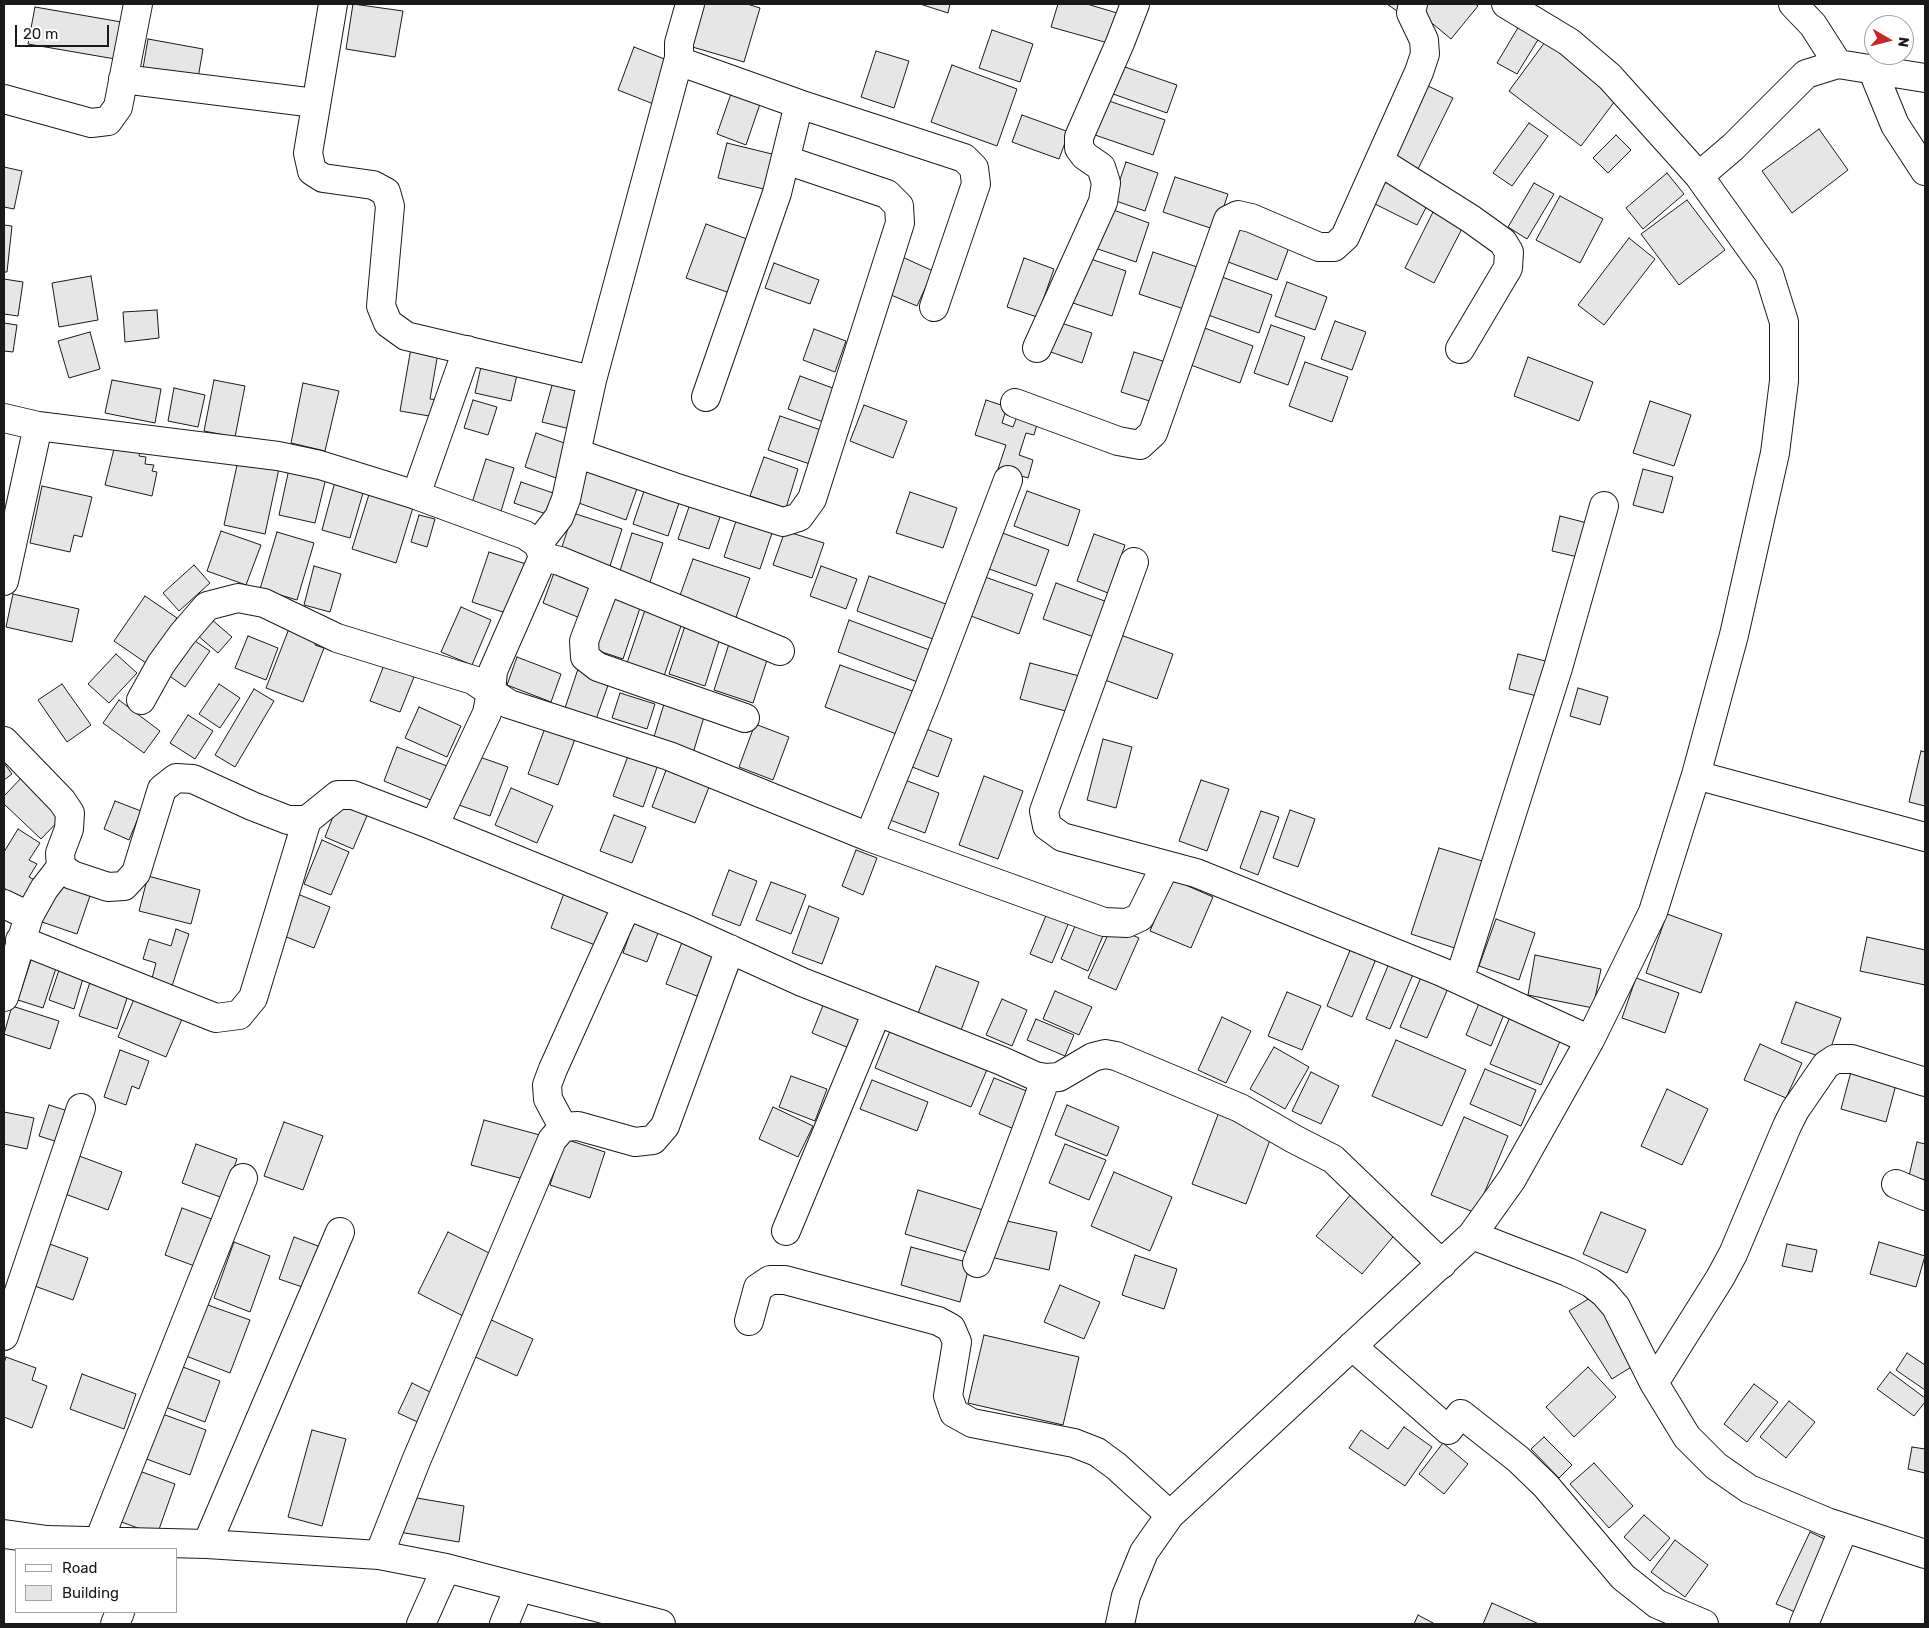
<!DOCTYPE html>
<html>
<head>
<meta charset="utf-8">
<style>
  body { margin:0 }
  #map { position:relative; width:1929px; height:1628px; overflow:hidden; background:#fff; font-family:Rubik,sans-serif }
  canvas { display:block }
  .frame { position:absolute; inset:0; border:5px solid #1a1a1a; pointer-events:none }
  .legend { position:absolute; left:15px; top:1548px; width:162px; height:65px; box-sizing:border-box; background:#fff; border:1px solid #a3a3a3; margin:0; padding:6px 9px; list-style:none; font-size:15px; color:#1a1a1a }
  .legend li { display:flex; align-items:center; gap:10px; height:25px }
  .legend b { width:25px; border:1px solid #a3a3a3 }
  .north { position:absolute; left:1864px; top:15px; width:50px; height:50px; box-sizing:border-box; background:#fff; border:1px solid #a3a3a3; border-radius:50%; rotate:98deg; font-size:14px; font-weight:700; line-height:20px; text-align:center; color:#1a1a1a }
  .north::after { content:''; display:block; margin:auto; width:18px; height:22px; background:#c62828; clip-path:polygon(50% 0,100% 100%,50% 72%,0 100%) }
  .scale { position:absolute; left:15px; top:25px; width:94px; height:22px; box-sizing:border-box; border:2px solid #1a1a1a; border-top:0; padding-left:6px; font-size:15px; line-height:18px; white-space:nowrap; color:#1a1a1a; -webkit-text-stroke:4px #fff; paint-order:stroke }
</style>
</head>
<body>
<div id="map">
<canvas width="1929" height="1628"></canvas>
<div class="frame"></div>
<ul class="legend">
<li><b style="height:6px;background:#fff"></b>Road</li>
<li><b style="height:14px;background:#e6e6e6"></b>Building</li>
</ul>
<div class="north">N</div>
<div class="scale">20 m</div>
</div>
<script>
const c = document.querySelector('canvas').getContext('2d');
c.lineJoin = 'round';
function fillPath(path, color) { c.fillStyle = color; c.fill(path, 'evenodd'); }
const poly = rows => new Path2D(rows.map(r => 'M' + r).join(''));
function strokePath(path, color, width, dash) { c.strokeStyle = color; c.lineWidth = width; c.lineCap = dash ? 'butt' : 'round'; c.setLineDash(dash || []); c.stroke(path); }
const building = poly([
  [353,4,403,11,395,57,346,49,353,4],
  [702,4,747,4,760,8,744,62,689,46,702,4],
  [920,4,950,4,948,13,920,4],
  [1058,4,1087,4,1117,13,1108,43,1051,27,1058,4],
  [1387,4,1402,4,1397,11,1387,4],
  [1420,4,1475,4,1478,6,1451,39,1415,9,1420,4],
  [35,7,127,23,121,60,28,44,35,7],
  [1519,26,1539,38,1517,74,1497,63,1519,26],
  [992,30,1033,44,1020,82,979,68,992,30],
  [148,39,203,49,197,84,142,74,148,39],
  [1545,42,1618,97,1581,146,1509,91,1545,42],
  [634,47,672,62,656,105,618,90,634,47],
  [876,51,909,61,894,108,861,97,876,51],
  [952,65,1017,89,997,146,931,122,952,65],
  [1122,66,1177,85,1167,113,1113,94,1122,66],
  [1426,85,1453,98,1417,171,1389,157,1426,85],
  [733,88,762,98,746,145,717,134,733,88],
  [1106,100,1165,120,1153,155,1095,135,1106,100],
  [1022,115,1069,132,1059,159,1012,142,1022,115],
  [1529,123,1548,136,1512,186,1493,173,1529,123],
  [1819,129,1848,170,1792,213,1762,171,1819,129],
  [1616,135,1631,150,1608,173,1593,158,1616,135],
  [727,143,780,156,772,191,718,178,727,143],
  [1126,162,1158,173,1145,211,1113,200,1126,162],
  [4,167,22,171,14,209,4,207,4,167],
  [1387,172,1432,196,1417,225,1371,202,1387,172],
  [1667,173,1684,194,1643,229,1626,208,1667,173],
  [1175,177,1228,194,1216,230,1163,212,1175,177],
  [1534,183,1554,194,1527,239,1508,227,1534,183],
  [1560,196,1603,219,1580,263,1536,240,1560,196],
  [1687,200,1725,250,1679,285,1641,234,1687,200],
  [1437,204,1467,219,1434,283,1405,268,1437,204],
  [1108,208,1149,223,1136,262,1095,248,1108,208],
  [1234,221,1291,242,1277,280,1220,259,1234,221],
  [706,224,755,242,736,295,686,278,706,224],
  [4,225,12,226,7,272,4,272,4,225],
  [1629,238,1655,259,1604,325,1578,305,1629,238],
  [1153,252,1200,268,1187,310,1139,294,1153,252],
  [900,256,933,271,917,306,884,292,900,256],
  [1082,256,1126,271,1112,316,1067,301,1082,256],
  [1024,258,1054,269,1037,317,1007,307,1024,258],
  [774,263,819,280,810,304,765,288,774,263],
  [91,276,98,320,59,327,52,283,91,276],
  [1222,277,1272,295,1259,333,1208,315,1222,277],
  [4,279,23,282,18,316,4,314,4,279],
  [1287,282,1327,297,1315,330,1275,316,1287,282],
  [157,310,159,338,125,342,123,312,157,310],
  [1335,321,1366,332,1352,370,1321,359,1335,321],
  [1058,322,1092,333,1082,363,1048,351,1058,322],
  [4,323,17,325,13,352,4,351,4,323],
  [1271,325,1305,337,1288,385,1254,373,1271,325],
  [1202,327,1253,346,1240,383,1188,364,1202,327],
  [814,329,846,341,835,372,803,360,814,329],
  [90,332,100,369,69,378,58,341,90,332],
  [411,348,438,353,430,399,438,400,435,417,400,411,411,348],
  [1134,352,1169,363,1156,403,1121,392,1134,352],
  [1528,357,1593,382,1579,421,1514,396,1528,357],
  [483,358,519,366,511,401,475,393,483,358],
  [1305,362,1348,377,1332,422,1289,406,1305,362],
  [800,376,838,390,826,423,788,409,800,376],
  [554,378,584,386,574,430,542,422,554,378],
  [112,380,161,389,155,423,105,413,112,380],
  [214,380,245,386,235,437,204,431,214,380],
  [303,383,339,391,325,451,291,443,303,383],
  [174,388,205,395,198,427,168,421,174,388],
  [473,400,497,407,488,435,464,428,473,400],
  [986,400,1007,407,1002,423,1013,427,1019,411,1039,417,1034,435,1026,433,1019,455,1033,460,1028,478,998,469,1006,445,975,435,986,400],
  [1650,401,1691,415,1674,466,1633,453,1650,401],
  [864,405,907,421,893,458,850,441,864,405],
  [780,416,821,430,810,464,768,450,780,416],
  [536,433,570,445,559,479,525,467,536,433],
  [116,441,141,447,139,456,146,457,145,464,154,465,152,471,157,472,152,496,105,485,116,441],
  [239,456,280,464,265,534,224,525,239,456],
  [764,457,798,469,786,508,750,496,764,457],
  [486,459,514,468,499,518,470,509,486,459],
  [589,463,640,480,626,520,576,502,589,463],
  [289,469,326,478,315,523,279,515,289,469],
  [1643,469,1673,477,1663,513,1633,505,1643,469],
  [336,478,365,486,350,538,322,530,336,478],
  [521,482,559,495,552,516,514,503,521,482],
  [646,485,681,497,668,536,633,524,646,485],
  [42,486,92,497,82,537,74,535,70,552,30,543,42,486],
  [371,488,415,501,396,563,352,549,371,488],
  [1027,491,1080,510,1068,546,1014,526,1027,491],
  [910,492,957,508,943,548,896,533,910,492],
  [690,504,721,514,709,549,678,539,690,504],
  [573,513,622,529,610,566,561,550,573,513],
  [419,515,435,519,427,547,411,542,419,515],
  [738,515,774,527,760,569,724,557,738,515],
  [1560,516,1587,523,1578,557,1552,551,1560,516],
  [221,531,261,545,246,585,207,571,221,531],
  [785,531,824,543,812,578,773,565,785,531],
  [997,531,1049,550,1036,586,984,567,997,531],
  [277,532,314,543,297,600,260,589,277,532],
  [632,533,663,543,649,585,619,574,632,533],
  [1094,534,1125,545,1108,593,1077,581,1094,534],
  [489,552,526,564,509,614,472,602,489,552],
  [693,559,750,578,735,620,678,601,693,559],
  [194,565,210,583,179,611,163,593,194,565],
  [314,566,341,574,330,612,304,605,314,566],
  [821,566,857,579,846,609,810,596,821,566],
  [554,573,597,590,585,620,543,603,554,573],
  [869,576,954,607,941,642,857,611,869,576],
  [985,577,1033,594,1019,634,971,616,985,577],
  [1056,583,1110,603,1097,638,1043,619,1056,583],
  [13,594,79,609,72,642,6,627,13,594],
  [145,596,177,618,146,663,114,641,145,596],
  [607,596,640,608,623,659,590,648,607,596],
  [461,607,491,620,472,665,441,652,461,607],
  [646,607,683,620,664,676,627,663,646,607],
  [211,619,232,637,218,653,197,635,211,619],
  [849,620,935,652,923,684,838,652,849,620],
  [290,626,318,637,315,645,324,648,303,702,266,688,290,626],
  [685,626,720,638,705,686,669,674,685,626],
  [1118,634,1173,654,1157,699,1102,679,1118,634],
  [248,636,278,648,266,680,235,668,248,636],
  [189,637,210,651,185,687,164,672,189,637],
  [730,641,769,654,753,703,714,690,730,641],
  [116,654,137,673,109,703,88,684,116,654],
  [1518,654,1553,663,1545,698,1509,689,1518,654],
  [517,657,561,674,551,702,507,685,517,657],
  [386,660,416,672,400,712,370,701,386,660],
  [1030,663,1083,677,1073,713,1020,699,1030,663],
  [840,665,915,692,899,735,825,707,840,665],
  [579,666,611,677,594,725,563,714,579,666],
  [62,684,91,725,67,742,38,700,62,684],
  [219,684,240,698,220,728,199,714,219,684],
  [1578,688,1608,697,1600,725,1570,716,1578,688],
  [254,689,274,701,235,767,215,755,254,689],
  [620,693,655,704,647,729,612,718,620,693],
  [119,700,160,731,144,753,103,723,119,700],
  [664,704,704,717,693,753,653,740,664,704],
  [419,707,461,726,447,757,405,738,419,707],
  [188,715,213,731,195,759,170,743,188,715],
  [755,724,789,737,773,780,739,767,755,724],
  [921,727,952,739,938,777,907,765,921,727],
  [545,728,575,739,558,785,528,774,545,728],
  [1103,739,1132,747,1116,808,1087,800,1103,739],
  [397,747,447,766,433,801,384,781,397,747],
  [631,748,660,759,643,807,613,796,631,748],
  [1921,751,1925,752,1925,806,1909,802,1921,751],
  [474,755,508,767,490,816,456,804,474,755],
  [4,763,12,774,4,780,4,763],
  [668,765,711,782,695,823,652,807,668,765],
  [24,775,65,814,41,839,4,804,4,796,24,775],
  [984,776,1023,791,998,859,959,845,984,776],
  [905,780,939,793,925,833,890,820,905,780],
  [1201,780,1229,789,1207,851,1179,841,1201,780],
  [511,788,553,806,537,843,495,825,511,788],
  [340,799,369,811,353,849,325,837,340,799],
  [115,801,141,811,129,840,104,829,115,801],
  [1290,810,1315,819,1298,867,1273,858,1290,810],
  [1261,811,1279,817,1258,875,1240,868,1261,811],
  [614,815,646,827,632,863,600,851,614,815],
  [18,829,40,843,29,860,37,864,29,877,35,880,22,900,4,888,4,852,18,829],
  [322,840,349,852,331,895,304,884,322,840],
  [1439,848,1489,863,1461,950,1411,934,1439,848],
  [856,850,877,858,863,895,842,886,856,850],
  [729,870,757,881,740,926,712,915,729,870],
  [57,876,93,887,77,934,42,922,57,876],
  [148,876,200,890,191,924,139,911,148,876],
  [1172,879,1213,897,1191,948,1150,931,1172,879],
  [771,882,806,895,791,934,756,920,771,882],
  [566,888,619,907,603,948,551,928,566,888],
  [295,893,330,907,314,948,279,934,295,893],
  [809,906,839,918,822,964,792,953,809,906],
  [1050,906,1072,915,1052,963,1030,954,1050,906],
  [1667,914,1722,934,1701,993,1646,973,1667,914],
  [636,916,661,925,647,962,623,953,636,916],
  [1078,919,1105,931,1088,971,1061,959,1078,919],
  [1496,919,1535,933,1519,980,1479,966,1496,919],
  [1112,926,1139,938,1116,990,1088,978,1112,926],
  [176,929,189,934,170,992,150,986,156,963,143,959,149,939,171,946,176,929],
  [684,937,719,950,702,998,666,984,684,937],
  [1867,937,1925,950,1925,985,1860,971,1867,937],
  [1351,948,1376,959,1352,1017,1327,1006,1351,948],
  [33,954,58,962,43,1008,18,1000,33,954],
  [1535,955,1601,969,1593,1008,1528,995,1535,955],
  [1390,961,1414,972,1390,1029,1366,1019,1390,961],
  [936,966,979,982,960,1033,917,1016,936,966],
  [60,967,84,975,74,1009,49,1000,60,967],
  [1422,975,1449,986,1427,1038,1400,1027,1422,975],
  [1636,978,1679,993,1665,1033,1622,1018,1636,978],
  [91,979,129,992,117,1029,79,1016,91,979],
  [1055,991,1092,1007,1079,1035,1043,1019,1055,991],
  [137,992,185,1012,166,1057,118,1037,137,992],
  [1287,992,1321,1006,1302,1050,1268,1036,1287,992],
  [826,998,868,1017,854,1050,812,1033,826,998],
  [1002,999,1027,1010,1012,1046,986,1035,1002,999],
  [1480,1001,1505,1012,1491,1046,1466,1035,1480,1001],
  [1796,1002,1841,1018,1827,1059,1781,1043,1796,1002],
  [12,1006,59,1021,50,1049,4,1034,12,1006],
  [1222,1017,1251,1031,1226,1083,1198,1070,1222,1017],
  [1510,1017,1561,1039,1541,1085,1490,1064,1510,1017],
  [1036,1019,1074,1035,1065,1056,1027,1040,1036,1019],
  [892,1026,989,1065,971,1107,875,1068,892,1026],
  [1396,1040,1466,1070,1442,1126,1372,1096,1396,1040],
  [1760,1044,1802,1063,1786,1098,1744,1080,1760,1044],
  [1274,1047,1309,1067,1285,1109,1250,1089,1274,1047],
  [120,1050,149,1061,139,1089,132,1086,126,1105,104,1097,120,1050],
  [1852,1068,1897,1081,1886,1122,1841,1109,1852,1068],
  [1485,1069,1536,1090,1521,1126,1470,1104,1485,1069],
  [1311,1072,1339,1086,1321,1124,1292,1111,1311,1072],
  [791,1076,827,1089,815,1121,779,1107,791,1076],
  [994,1078,1029,1092,1014,1129,979,1114,994,1078],
  [872,1080,928,1102,917,1131,860,1109,872,1080],
  [1667,1089,1708,1109,1682,1165,1641,1146,1667,1089],
  [49,1105,74,1113,64,1144,39,1136,49,1105],
  [1067,1105,1119,1127,1107,1156,1055,1135,1067,1105],
  [773,1107,813,1126,798,1157,759,1139,773,1107],
  [4,1112,34,1118,27,1149,4,1144,4,1112],
  [1219,1112,1273,1132,1246,1204,1192,1184,1219,1112],
  [1464,1117,1508,1136,1476,1213,1431,1195,1464,1117],
  [484,1120,540,1135,527,1180,471,1165,484,1120],
  [284,1122,323,1136,303,1190,264,1176,284,1122],
  [565,1139,605,1152,590,1198,550,1185,565,1139],
  [1917,1142,1925,1144,1925,1180,1909,1176,1917,1142],
  [196,1144,237,1159,223,1198,182,1183,196,1144],
  [1065,1144,1106,1160,1089,1200,1049,1183,1065,1144],
  [74,1154,122,1172,108,1210,60,1192,74,1154],
  [1114,1172,1172,1197,1150,1251,1091,1226,1114,1172],
  [1356,1188,1402,1226,1362,1274,1316,1236,1356,1188],
  [918,1190,983,1210,970,1253,905,1234,918,1190],
  [182,1208,217,1221,200,1268,165,1255,182,1208],
  [1601,1212,1646,1230,1627,1273,1583,1254,1601,1212],
  [998,1219,1057,1232,1049,1270,990,1257,998,1219],
  [448,1232,495,1256,465,1317,418,1293,448,1232],
  [294,1237,326,1249,311,1290,279,1279,294,1237],
  [234,1242,270,1256,250,1312,214,1298,234,1242],
  [1879,1242,1925,1256,1916,1287,1870,1274,1879,1242],
  [47,1243,88,1258,73,1300,32,1285,47,1243],
  [1787,1244,1817,1250,1812,1272,1782,1266,1787,1244],
  [911,1247,970,1263,960,1302,901,1285,911,1247],
  [1135,1255,1177,1269,1164,1309,1122,1295,1135,1255],
  [1060,1285,1100,1302,1084,1339,1044,1322,1060,1285],
  [1593,1296,1636,1364,1612,1379,1569,1311,1593,1296],
  [205,1304,250,1320,230,1373,186,1356,205,1304],
  [487,1318,533,1339,517,1376,471,1355,487,1318],
  [984,1335,1079,1357,1063,1425,968,1403,984,1335],
  [1907,1353,1925,1365,1925,1390,1896,1370,1907,1353],
  [6,1357,36,1368,32,1380,47,1386,32,1428,4,1417,4,1363,6,1357],
  [175,1364,220,1381,205,1422,160,1405,175,1364],
  [1588,1367,1616,1397,1574,1437,1546,1407,1588,1367],
  [1890,1372,1925,1398,1925,1402,1914,1416,1877,1389,1890,1372],
  [82,1374,136,1394,124,1429,70,1409,82,1374],
  [412,1383,436,1395,422,1424,398,1413,412,1383],
  [1754,1384,1778,1402,1747,1442,1724,1424,1754,1384],
  [1789,1401,1815,1422,1786,1458,1760,1437,1789,1401],
  [157,1412,206,1430,190,1475,141,1457,157,1412],
  [1404,1427,1432,1447,1405,1486,1349,1448,1361,1430,1388,1449,1404,1427],
  [312,1430,346,1439,322,1526,288,1517,312,1430],
  [1544,1437,1572,1465,1559,1478,1531,1449,1544,1437],
  [1443,1443,1468,1464,1444,1494,1419,1474,1443,1443],
  [1912,1447,1925,1449,1925,1473,1908,1469,1912,1447],
  [1594,1463,1633,1506,1609,1528,1570,1484,1594,1463],
  [134,1469,175,1484,157,1535,116,1520,134,1469],
  [405,1496,464,1506,459,1542,399,1532,405,1496],
  [1644,1515,1670,1538,1650,1561,1624,1537,1644,1515],
  [1810,1532,1833,1543,1800,1614,1776,1604,1810,1532],
  [1675,1540,1708,1565,1685,1597,1651,1572,1675,1540],
  [1492,1603,1539,1624,1483,1624,1492,1603],
  [1418,1615,1435,1624,1414,1624,1418,1615]
]);
fillPath(building, '#e6e6e6');
strokePath(building, '#1a1a1a', 1);
const minor = poly([
  [333,4,308,153,312,171,323,178,373,185,386,192,390,206,381,306,388,323,406,336,592,380],
  [690,4,679,43,679,58,684,63,799,104,964,158,974,168,976,184,934,307],
  [1793,4,1813,25,1838,64],
  [1872,69,1895,125,1925,171],
  [123,79,315,103],
  [4,99,91,123,108,121,118,107,138,4],
  [1379,161,1471,219,1503,242,1509,252,1508,268,1460,349],
  [1699,176,1733,147,1806,74,1838,64,1925,78],
  [1037,348,1103,202,1106,183,1101,167,1085,156,1079,148,1079,137,1120,43,1135,4],
  [706,397,777,193,799,104],
  [1015,403,1118,441,1140,445,1153,433,1228,220,1238,215,1251,218,1319,247,1334,247,1345,237,1419,72,1425,54,1424,40,1411,13,1413,4],
  [4,418,38,426,278,456,320,465,416,495,525,535,538,544,543,557,493,671,491,692,509,704,669,756,869,837,1104,922,1127,923,1140,917,1165,866],
  [576,453,674,487,783,522,799,517,812,499,900,223,899,206,887,194,786,160],
  [416,495,467,350],
  [538,544,559,517,566,499,592,380,679,58],
  [543,557,560,561,780,651],
  [1134,562,1044,811,1047,826,1062,837,1196,873,1442,972,1590,1040],
  [607,580,584,641,585,657,598,667,745,718],
  [4,581,38,426],
  [141,700,161,664,182,635,207,606,238,598,264,603,337,638,473,680,491,692,487,713,434,826],
  [4,741,62,801,70,813,69,829,60,853,61,867,72,875,108,887,124,886,136,873,162,789,176,778,193,779,252,806,288,820,307,820,338,795,353,795,434,826,683,928,802,982,1002,1061,1035,1076,1046,1078,1059,1077,1093,1057,1105,1054,1116,1056,1240,1108,1294,1139,1333,1159,1442,1264],
  [1696,775,1925,837],
  [869,837,929,688,1008,480],
  [4,904,29,916],
  [20,940,216,1018,239,1015,253,998,307,820],
  [1459,980,1558,668,1604,506],
  [4,997,29,916,44,889,61,867],
  [563,1127,548,1099,547,1085,553,1069,627,905],
  [1896,1184,1925,1196],
  [786,1231,877,1012],
  [1472,1235,1568,1272,1591,1283,1604,1293,1616,1307,1654,1383,1687,1437,1716,1466,1749,1489,1827,1522,1925,1554],
  [977,1263,1046,1078],
  [749,1321,758,1288,770,1280,785,1280,938,1321,951,1328,957,1342,948,1396,954,1413,972,1423,1074,1443,1097,1452,1116,1466,1170,1515],
  [4,1336,81,1108],
  [1352,1346,1448,1430,1461,1414,1518,1459,1546,1486,1623,1577,1657,1604,1704,1624],
  [1654,1383,1720,1278,1733,1254,1787,1126,1795,1110,1826,1065,1835,1059,1852,1059,1925,1082],
  [4,1534,47,1540,207,1544,379,1555,446,1568,661,1624],
  [98,1543,243,1178],
  [207,1544,340,1232],
  [379,1555,416,1461,552,1140,563,1127,578,1126,635,1142,653,1140,665,1126,730,949],
  [115,1624,120,1612],
  [421,1624,446,1568],
  [504,1624,519,1588],
  [1120,1624,1126,1596,1144,1552,1170,1515,1472,1235,1512,1179,1590,1040,1653,912,1696,775,1734,635,1775,453,1784,381,1784,322,1769,274,1699,176,1610,77,1569,42,1506,4],
  [1804,1624,1844,1528]
]);
strokePath(minor, '#1a1a1a', 30);
strokePath(minor, '#fff', 28);
</script>
</body>
</html>
